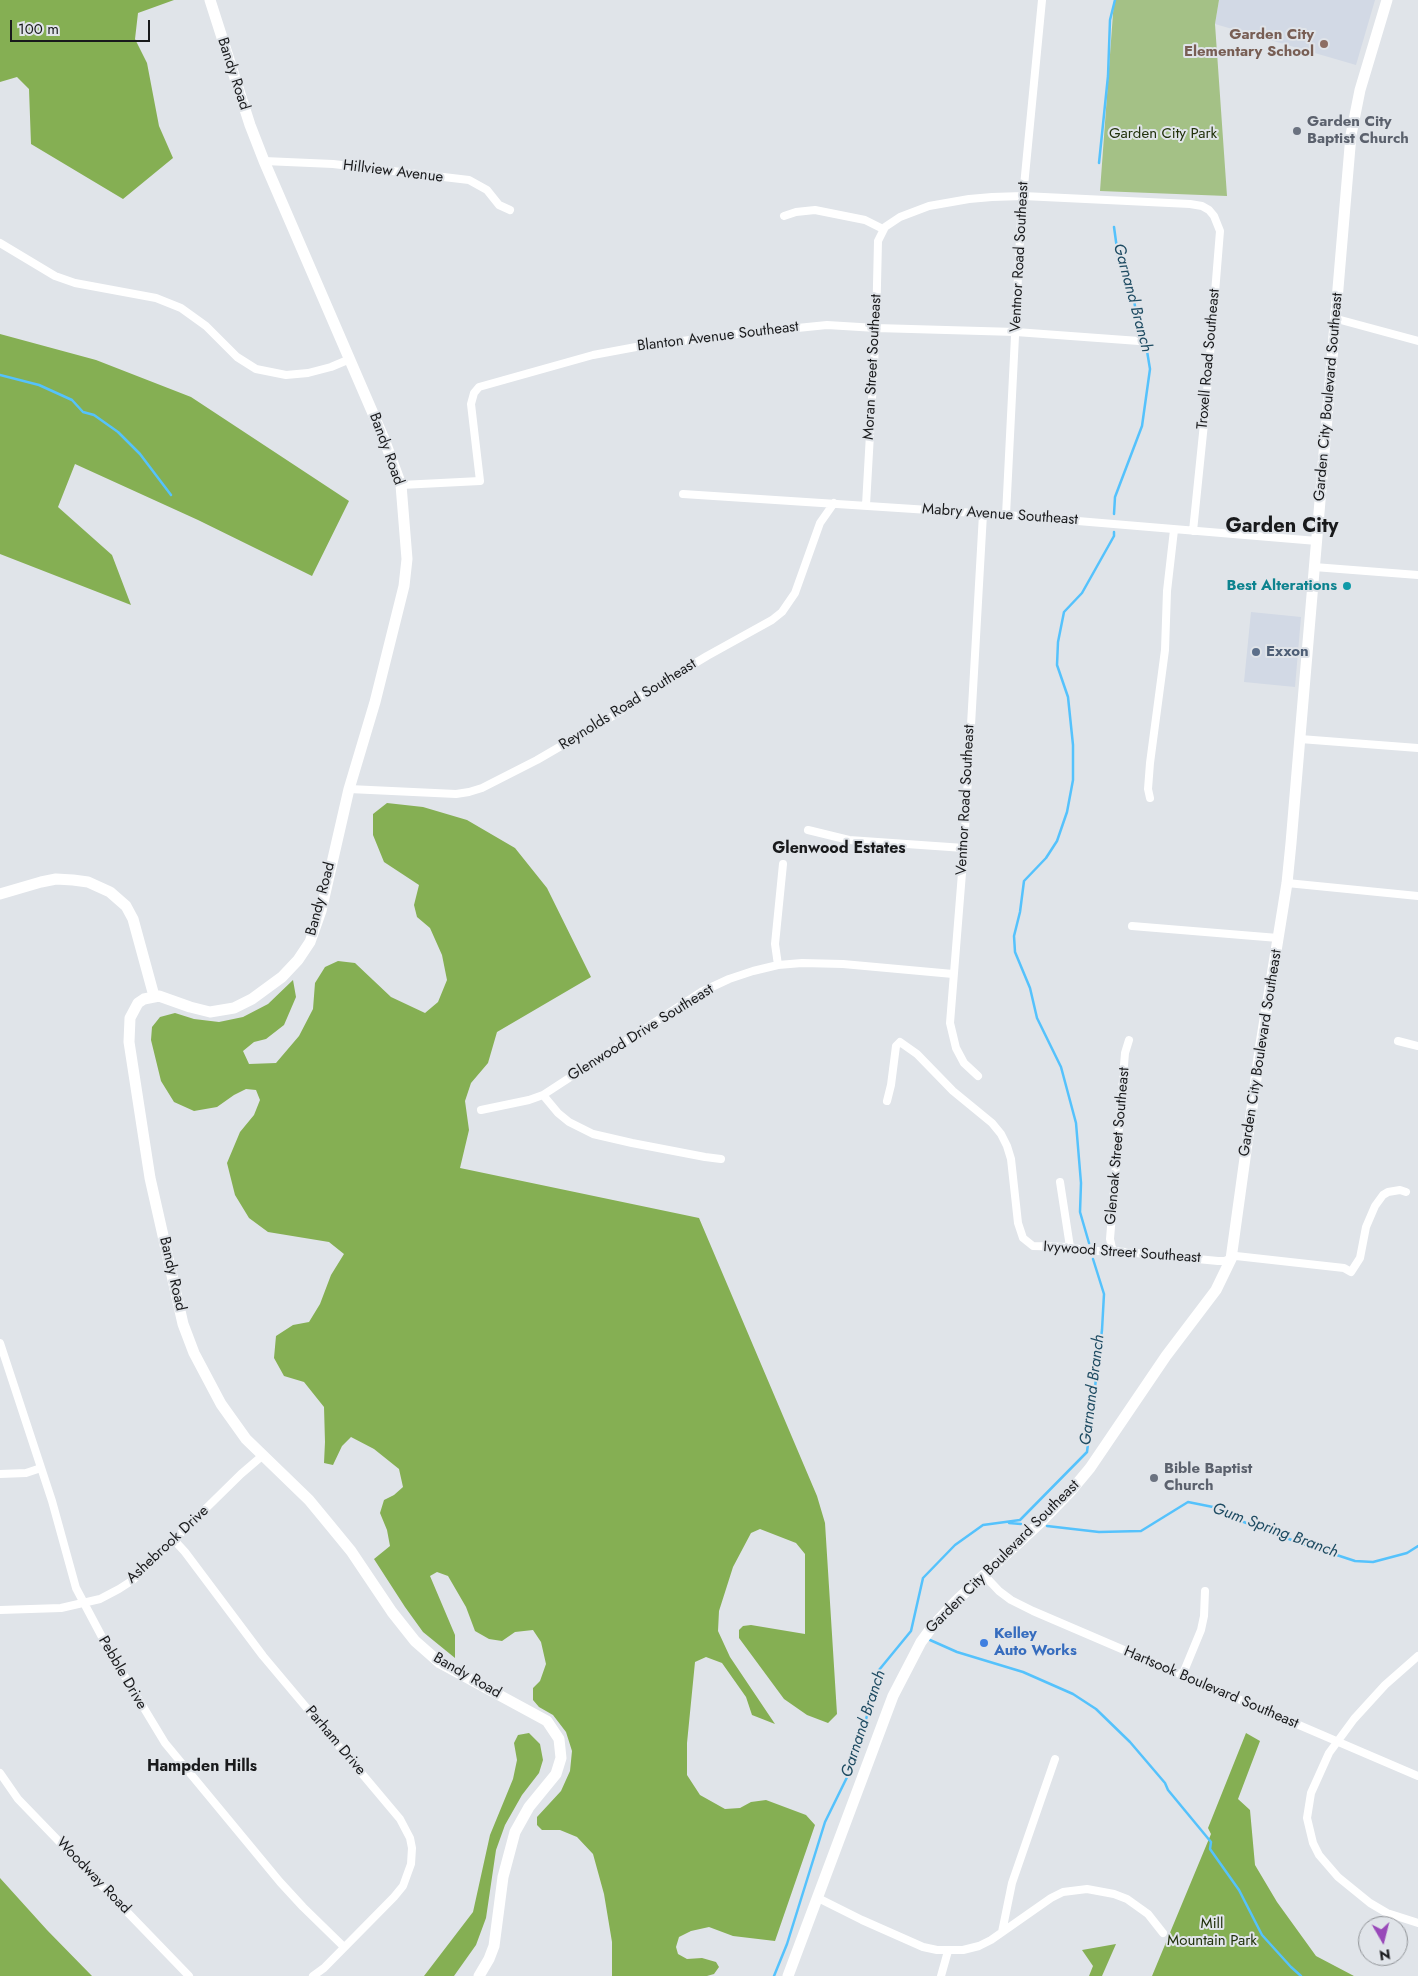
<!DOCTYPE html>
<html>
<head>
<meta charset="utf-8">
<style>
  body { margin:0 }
  #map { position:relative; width:1418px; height:1976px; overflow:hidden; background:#e0e4e9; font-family:Jost,sans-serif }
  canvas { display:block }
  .north { position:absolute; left:1358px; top:1916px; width:50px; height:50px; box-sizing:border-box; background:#e0e4e9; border:1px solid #909397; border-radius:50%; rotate:172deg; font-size:14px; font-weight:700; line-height:20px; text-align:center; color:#191a1c }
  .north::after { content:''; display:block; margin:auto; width:18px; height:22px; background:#9949b9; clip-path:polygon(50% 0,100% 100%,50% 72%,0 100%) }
  .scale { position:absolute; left:10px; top:20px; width:140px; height:22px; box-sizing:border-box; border:2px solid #191a1c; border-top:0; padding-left:6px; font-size:15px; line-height:18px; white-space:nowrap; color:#191a1c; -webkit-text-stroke:4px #e0e4e9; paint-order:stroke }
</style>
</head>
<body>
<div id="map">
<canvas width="1418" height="1976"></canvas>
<div class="north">N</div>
<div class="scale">100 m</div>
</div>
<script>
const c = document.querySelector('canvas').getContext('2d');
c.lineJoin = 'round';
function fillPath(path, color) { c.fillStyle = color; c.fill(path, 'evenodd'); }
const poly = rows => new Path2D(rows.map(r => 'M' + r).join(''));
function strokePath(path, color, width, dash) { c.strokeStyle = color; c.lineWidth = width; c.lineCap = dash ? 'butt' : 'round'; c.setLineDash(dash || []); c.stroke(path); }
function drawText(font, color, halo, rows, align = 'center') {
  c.font = font + ' Jost,sans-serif'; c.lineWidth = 4; c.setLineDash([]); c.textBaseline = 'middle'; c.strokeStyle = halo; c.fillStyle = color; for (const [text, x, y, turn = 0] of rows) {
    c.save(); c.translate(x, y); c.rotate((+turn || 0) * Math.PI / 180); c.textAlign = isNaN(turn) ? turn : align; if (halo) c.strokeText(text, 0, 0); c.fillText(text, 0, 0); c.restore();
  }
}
fillPath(poly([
  [1219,0,1375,0,1356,65,1215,24],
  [1251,612,1301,617,1295,687,1244,682]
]), '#d2d9e5');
fillPath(poly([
  [1114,0,1219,0,1215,24,1227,196,1100,191]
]), '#a4c186');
fillPath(poly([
  [0,0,174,0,138,13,135,39,147,63,159,126,173,158,123,199,31,144,29,89,17,77,0,82],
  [0,334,96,360,191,397,349,501,312,576,198,520,75,464,58,507,112,555,131,605,0,554],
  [387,803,423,807,467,820,515,848,547,888,591,977,497,1032,488,1063,471,1083,465,1101,469,1130,460,1168,699,1218,817,1496,825,1523,837,1714,828,1723,807,1715,784,1699,739,1638,739,1630,743,1626,751,1625,805,1634,805,1554,796,1543,760,1529,751,1533,733,1567,719,1611,718,1631,730,1657,775,1724,752,1715,746,1697,722,1663,706,1657,695,1662,687,1743,687,1775,700,1795,725,1809,740,1808,751,1802,766,1800,806,1815,815,1825,775,1941,733,1936,709,1927,691,1931,679,1937,676,1947,678,1954,687,1959,702,1958,716,1962,719,1967,714,1974,707,1976,612,1976,612,1942,604,1894,593,1854,577,1837,560,1830,542,1830,537,1825,537,1817,561,1791,570,1771,572,1751,566,1732,553,1715,539,1707,533,1700,533,1688,540,1681,546,1664,541,1642,533,1630,515,1632,502,1641,489,1639,475,1631,466,1607,448,1576,437,1572,430,1576,455,1635,455,1658,423,1632,405,1607,374,1559,390,1546,387,1530,380,1513,384,1500,394,1495,403,1487,399,1469,374,1449,351,1437,342,1446,333,1465,324,1463,325,1442,324,1407,304,1382,284,1376,274,1358,276,1336,293,1325,309,1322,320,1304,331,1275,344,1254,329,1242,268,1232,249,1218,235,1195,227,1163,240,1132,254,1115,260,1100,256,1090,246,1089,234,1095,217,1107,194,1111,174,1102,161,1081,151,1040,152,1027,160,1017,175,1013,194,1019,219,1022,243,1017,268,1004,293,980,296,997,284,1025,266,1039,254,1042,243,1051,249,1064,276,1063,299,1036,313,1009,315,983,325,967,338,961,355,963,391,997,425,1013,438,1002,447,980,442,955,430,928,417,917,414,905,419,885,384,862,373,835,373,814],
  [529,1733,540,1744,543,1760,539,1773,522,1795,505,1825,496,1850,486,1918,476,1945,454,1976,424,1976,473,1912,490,1835,513,1779,517,1760,514,1743,518,1735],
  [1246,1733,1260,1741,1238,1799,1250,1810,1255,1865,1277,1902,1316,1956,1354,1976,1152,1976,1211,1834,1208,1828],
  [0,1878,47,1930,92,1976,0,1976],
  [1116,1944,1102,1976,1089,1976,1093,1966,1082,1950]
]), '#85af53');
strokePath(poly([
  [1099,163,1108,76,1110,20,1115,0],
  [0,375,39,385,72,400,83,412,94,415,118,432,140,454,171,495],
  [1114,514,1115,497,1142,426,1150,369,1145,339,1136,312,1131,283,1118,256,1114,227],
  [1089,1243,1080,1212,1081,1183,1076,1123,1061,1067,1037,1018,1030,988,1015,952,1014,936,1020,912,1024,881,1046,858,1057,841,1067,812,1073,780,1073,745,1068,697,1057,665,1058,642,1064,612,1082,593,1114,536,1114,532],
  [1009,1523,1021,1524],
  [1047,1526,1099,1532,1141,1531,1188,1502,1218,1508,1241,1521,1297,1542,1355,1561,1373,1562,1407,1553,1418,1546],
  [930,1640,957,1652,1023,1672,1073,1694,1096,1709,1130,1742,1165,1783,1168,1790,1211,1842,1210,1849,1239,1890,1262,1935,1291,1967,1301,1976],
  [774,1976,787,1944,825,1822,855,1761,879,1670,911,1631,923,1578,955,1545,983,1525,1020,1520,1087,1452,1102,1330,1104,1294,1093,1259]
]), '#55c2fc', 2.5);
strokePath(poly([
  [264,161,333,164,469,180,487,190,499,205,510,210],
  [784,216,796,212,815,210,865,220,883,229],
  [0,243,55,276,75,283,156,298,181,308,206,326,237,357,256,369,286,375,308,373,331,367,350,359],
  [1337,319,1418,341],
  [401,485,480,481,471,404,474,393,479,387,593,355,636,347,728,335,827,325,876,328,1016,332,1139,341],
  [683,494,1006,515,1317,541],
  [866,505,876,328,878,241,885,227,900,217,929,206,969,199,992,197,1023,196,1190,204,1202,206,1209,210,1214,216,1220,231,1206,404,1193,531],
  [1006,515,1021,217,1042,0],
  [1314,567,1418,575],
  [1300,739,1418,748],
  [349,789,456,794,469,792,482,788,537,760,623,710,639,697,707,656,772,620,782,612,795,593,820,523,834,503],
  [1150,798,1148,789,1150,763,1165,650,1167,591,1174,530],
  [808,830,849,840,964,848],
  [1287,883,1418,896],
  [1132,926,1278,938],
  [778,965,775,944,783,864],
  [1398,1041,1418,1046],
  [978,1076,964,1063,956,1048,950,1023,964,848,983,514],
  [543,1095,558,1113,569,1122,593,1134,632,1143,705,1157,721,1159],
  [887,1101,891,1085,896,1046,900,1042,917,1054,953,1091,992,1123,1001,1134,1007,1146,1011,1159,1018,1223,1023,1238,1033,1246,1070,1247,1087,1251,1115,1251,1218,1261,1225,1261,1236,1256,1344,1268,1351,1272,1360,1258,1366,1227,1375,1206,1383,1195,1388,1192,1400,1190,1406,1192],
  [481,1110,529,1100,543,1095,701,992,729,979,753,971,778,965,802,963,843,964,953,974],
  [1060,1182,1070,1247],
  [1115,1251,1112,1248,1110,1239,1125,1053,1129,1040],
  [0,1343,52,1501,76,1588,110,1652,165,1743,280,1882,303,1907,344,1947],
  [0,1474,26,1473,41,1468],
  [174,1540,185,1552,263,1656,400,1819,410,1838,412,1848,411,1864,403,1886,394,1897,324,1968,313,1976],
  [984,1575,999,1591,1011,1600,1033,1611,1418,1776],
  [0,1610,61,1608,100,1599,119,1589,133,1580,241,1474,262,1456],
  [1418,1656,1385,1685,1354,1719,1329,1753,1311,1793,1307,1818,1313,1843,1319,1855,1338,1877,1370,1903,1387,1913,1418,1923],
  [1182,1676,1201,1630,1204,1616,1205,1591],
  [0,1773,18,1799,189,1976],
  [818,1898,862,1920,923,1947,937,1950,963,1950,979,1946,991,1940,1051,1898,1063,1892,1087,1889,1114,1894,1127,1899,1148,1914,1163,1933],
  [1002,1932,1012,1883,1055,1759],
  [941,1976,948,1951]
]), '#fff', 8);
strokePath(poly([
  [210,0,250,125,264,161,384,439,401,485,407,559,404,586,375,702,349,789,321,911,310,942,298,960,282,977,252,999,234,1008,210,1012,190,1007,159,996,144,999,138,1003,130,1018,129,1042,150,1178,183,1324,194,1353,221,1404,246,1439,309,1500,328,1523,351,1551,392,1612,415,1641,440,1663,547,1721,559,1739,561,1758,556,1774,529,1807,515,1832,503,1877,494,1946,489,1959,479,1976],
  [0,894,41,882,56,879,73,880,88,882,110,892,126,906,133,919,154,996],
  [788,1976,893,1696,921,1642,932,1627,956,1601,1041,1522,1070,1492,1090,1468,1166,1356,1216,1290,1231,1259,1260,1050,1287,883,1291,843,1351,135,1360,90,1387,0]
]), '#fff', 11);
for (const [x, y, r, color] of [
  [1324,44,5,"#8d6e63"],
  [1297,131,5,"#6b7280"],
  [1347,586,5,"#0f9aa8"],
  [1256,652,5,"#5c6f8a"],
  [1154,1478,5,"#6b7280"],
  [984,1643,5,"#3f7fe0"]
]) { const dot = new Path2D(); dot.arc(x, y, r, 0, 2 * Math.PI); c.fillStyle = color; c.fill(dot); strokePath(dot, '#e0e4e9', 2); }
drawText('bold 15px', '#785e54', '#e0e4e9', [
  ["Garden City",1314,35],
  ["Elementary School",1314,52]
], 'right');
drawText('15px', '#191a1c', '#e0e4e9', [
  ["Bandy Road",233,74,72],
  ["Hillview Avenue",393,172,7],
  ["Ventnor Road Southeast",1020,257,-87],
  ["Blanton Avenue Southeast",718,337,-7],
  ["Troxell Road Southeast",1209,359,-85],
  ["Moran Street Southeast",873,367,-87],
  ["Garden City Boulevard Southeast",1329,397,-85],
  ["Bandy Road",386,449,70],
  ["Mabry Avenue Southeast",1000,515,4],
  ["Reynolds Road Southeast",628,705,-32],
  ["Ventnor Road Southeast",966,800,-87],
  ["Bandy Road",321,899,-75],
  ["Glenwood Drive Southeast",641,1033,-32],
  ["Garden City Boulevard Southeast",1261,1053,-81],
  ["Glenoak Street Southeast",1118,1146,-85],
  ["Ivywood Street Southeast",1122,1253,4],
  ["Bandy Road",172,1274,77],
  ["Ashebrook Drive",168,1545,-43],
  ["Garden City Boulevard Southeast",1003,1557,-45],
  ["Pebble Drive",122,1673,60],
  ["Bandy Road",467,1676,30],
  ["Hartsook Boulevard Southeast",1211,1688,23],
  ["Parham Drive",335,1741,50],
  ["Woodway Road",93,1876,46]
]);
drawText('bold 15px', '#5b616d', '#e0e4e9', [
  ["Garden City",1307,122],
  ["Baptist Church",1307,139],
  ["Bible Baptist",1164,1469],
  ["Church",1164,1486]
], 'left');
drawText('15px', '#21310b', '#e0e4e9', [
  ["Garden City Park",1163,134],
  ["Mill",1212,1924],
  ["Mountain Park",1212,1941]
]);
drawText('bold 15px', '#0d838f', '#e0e4e9', [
  ["Best Alterations",1337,586]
], 'right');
drawText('bold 15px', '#4e5e75', '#e0e4e9', [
  ["Exxon",1266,652]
], 'left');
drawText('bold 15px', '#366cbe', '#e0e4e9', [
  ["Kelley",994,1634],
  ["Auto Works",994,1651]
], 'left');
drawText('italic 16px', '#1e4b62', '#e0e4e9', [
  ["Garnand Branch",1132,298,75],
  ["Garnand Branch",1093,1390,-83],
  ["Gum Spring Branch",1275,1531,20],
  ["Garnand Branch",864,1724,-72]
]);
drawText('bold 16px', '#191a1c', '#e0e4e9', [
  ["Glenwood Estates",839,849],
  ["Hampden Hills",202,1767]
]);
drawText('bold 20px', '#191a1c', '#e0e4e9', [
  ["Garden City",1282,527]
]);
</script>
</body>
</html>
